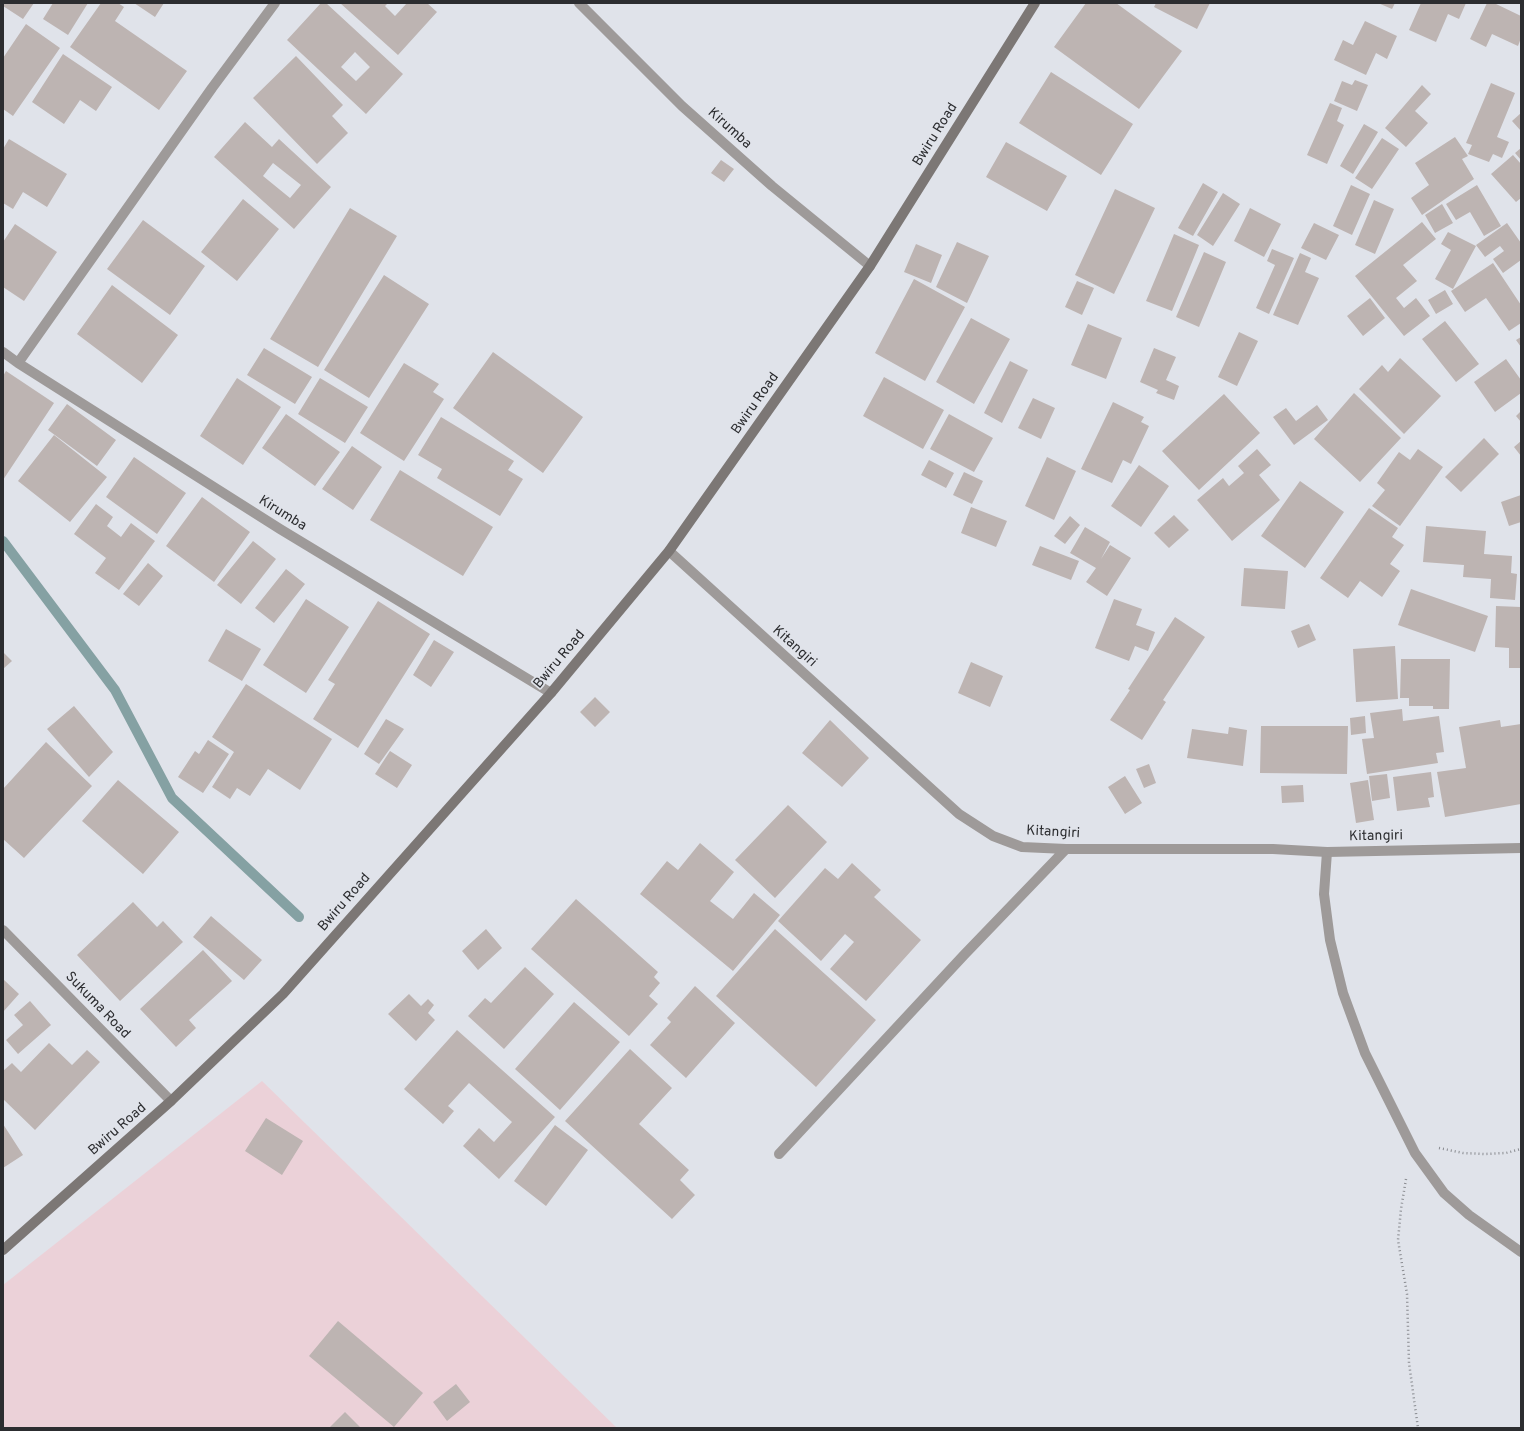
<!DOCTYPE html>
<html>
<head>
<meta charset="utf-8">
<style>
  body { margin:0 }
  #map { position:relative; width:1524px; height:1431px; overflow:hidden; background:#e0e3ea; font-family:Overpass,sans-serif }
  canvas { display:block }
  .frame { position:absolute; inset:0; border:4px solid #2c2d30; pointer-events:none }
</style>
</head>
<body>
<div id="map">
<canvas width="1524" height="1431"></canvas>
<div class="frame"></div>
</div>
<script>
const c = document.querySelector('canvas').getContext('2d');
c.lineJoin = 'round';
function fillPath(path, color) { c.fillStyle = color; c.fill(path, 'evenodd'); }
const poly = rows => new Path2D(rows.map(r => 'M' + r).join(''));
function strokePath(path, color, width, dash) { c.strokeStyle = color; c.lineWidth = width; c.lineCap = dash ? 'butt' : 'round'; c.setLineDash(dash || []); c.stroke(path); }
function drawText(font, color, halo, rows, align = 'center') {
  c.font = font + ' Overpass,sans-serif'; c.lineWidth = 3.5; c.setLineDash([]); c.textBaseline = 'middle'; c.strokeStyle = halo; c.fillStyle = color; for (const [text, x, y, turn = 0] of rows) {
    c.save(); c.translate(x, y); c.rotate((+turn || 0) * Math.PI / 180); c.textAlign = isNaN(turn) ? turn : align; if (halo) c.strokeText(text, 0, 0); c.fillText(text, 0, 0); c.restore();
  }
}
fillPath(poly([
  [262,1081,617,1428,3,1428,3,1285]
]), '#ebd1d8');
strokePath(poly([
  [3,541,115,690,172,798,299,917]
]), '#85a1a3', 10);
fillPath(poly([
  [3,3,34,3,23,19,3,6],
  [53,3,88,3,68,35,43,19],
  [101,3,118,3,124,7,115,21,187,71,159,110,70,47],
  [134,3,164,3,155,17],
  [321,3,326,3,403,74,366,114,287,40],
  [355,52,370,67,356,81,341,67],
  [340,3,388,3,385,6,395,16,407,3,427,3,437,12,398,55],
  [1086,3,1116,3,1182,51,1139,109,1054,47],
  [1156,3,1210,3,1197,29,1154,7],
  [1378,3,1395,3,1392,9],
  [1421,3,1466,3,1459,19,1448,14,1436,42,1409,30],
  [1487,3,1494,3,1521,16,1521,38,1518,46,1492,34,1486,47,1470,39],
  [1365,21,1397,36,1387,59,1376,53,1366,75,1334,60,1343,40,1353,45],
  [26,24,60,48,13,116,3,109,3,58],
  [63,54,112,87,96,111,80,100,64,124,32,102],
  [296,56,343,105,332,116,348,133,317,164,253,98],
  [1051,72,1133,124,1101,175,1019,123],
  [1355,80,1368,85,1357,111,1334,101,1342,81,1352,85],
  [1491,83,1515,93,1497,137,1509,142,1502,158,1493,154,1489,162,1468,154,1472,145,1466,143],
  [1422,85,1431,94,1415,111,1428,123,1406,147,1385,128],
  [1330,103,1342,108,1337,121,1344,125,1327,164,1307,155],
  [1521,113,1521,131,1512,121],
  [245,122,272,147,279,139,331,187,294,229,214,157],
  [273,163,301,185,290,198,263,176],
  [1364,124,1378,132,1353,174,1340,166],
  [1455,137,1468,156,1462,159,1474,179,1422,215,1411,198,1429,185,1415,163],
  [1382,138,1399,149,1372,189,1355,178],
  [9,139,67,174,47,207,23,192,13,209,3,203,3,149],
  [1006,142,1067,176,1047,211,986,177],
  [1521,148,1521,160,1515,153],
  [1513,155,1521,164,1521,198,1516,202,1491,174],
  [721,160,734,169,724,182,711,173],
  [1203,183,1218,192,1193,236,1178,228],
  [1351,185,1370,194,1352,235,1333,226],
  [1477,185,1501,226,1484,236,1470,212,1456,220,1446,204],
  [1115,189,1155,208,1114,294,1075,275],
  [1223,193,1240,204,1213,246,1197,235],
  [243,199,279,229,237,281,201,252],
  [1374,200,1394,209,1375,254,1355,245],
  [1442,204,1453,223,1435,233,1425,215],
  [350,208,397,236,318,367,270,339],
  [1250,208,1281,224,1264,257,1234,241],
  [143,220,205,266,170,315,107,269],
  [1422,222,1436,239,1403,265,1417,281,1396,298,1404,308,1416,298,1430,316,1404,336,1355,276],
  [1314,223,1339,235,1326,260,1301,248],
  [1507,223,1521,243,1521,260,1503,273,1493,259,1504,251,1500,246,1485,257,1476,245],
  [15,224,57,252,24,301,3,287,3,242],
  [1448,232,1476,246,1453,289,1435,279,1451,250,1441,244],
  [1174,234,1199,245,1172,311,1146,301],
  [957,242,989,256,967,303,936,287],
  [916,244,942,255,931,283,904,272],
  [1272,249,1294,258,1269,314,1256,308,1275,265,1267,261],
  [1204,252,1226,262,1199,327,1176,317],
  [1300,253,1311,258,1305,272,1319,278,1298,325,1273,315],
  [1493,263,1521,305,1521,323,1509,331,1486,298,1465,312,1451,291],
  [384,275,429,304,369,398,324,370],
  [914,279,965,307,925,381,875,353],
  [1077,281,1094,288,1082,315,1065,307],
  [112,285,178,335,142,383,77,334],
  [1445,290,1453,304,1436,314,1428,300],
  [1370,298,1385,318,1363,336,1347,316],
  [971,318,1010,339,974,404,936,382],
  [1445,321,1479,364,1456,382,1422,339],
  [1088,324,1122,338,1106,379,1071,365],
  [1239,332,1258,341,1237,386,1218,377],
  [1521,337,1521,347,1516,340],
  [264,348,312,377,295,404,247,375],
  [1154,348,1176,357,1166,380,1179,386,1174,400,1156,393,1158,390,1140,382],
  [493,352,583,417,543,473,453,408],
  [1400,358,1441,396,1404,434,1359,389,1382,365,1388,372],
  [1506,359,1521,380,1521,393,1495,412,1474,382],
  [1010,361,1028,370,1002,423,984,413],
  [404,363,439,384,433,392,444,399,404,461,360,433],
  [6,371,54,403,3,480,3,376],
  [884,377,944,410,923,449,863,416],
  [237,378,281,407,243,465,200,436],
  [320,378,368,407,345,443,298,414],
  [1354,393,1401,438,1360,482,1314,439],
  [1224,394,1260,433,1199,490,1162,451],
  [1033,398,1055,408,1041,439,1018,428],
  [1113,402,1144,417,1141,422,1149,426,1131,464,1123,460,1112,483,1081,469],
  [67,404,116,440,97,466,48,430],
  [1317,405,1328,420,1294,445,1273,417,1286,408,1296,421],
  [1521,411,1521,422,1516,416],
  [286,414,340,452,315,486,262,448],
  [949,414,993,438,974,472,930,449],
  [441,417,514,461,508,470,523,479,500,516,437,478,442,469,418,455],
  [54,435,107,477,70,522,18,481],
  [1484,438,1499,454,1461,492,1445,477],
  [1521,441,1521,456,1514,447],
  [352,446,382,467,353,510,322,489],
  [1257,449,1271,465,1259,475,1280,500,1232,541,1197,500,1223,478,1229,486,1244,473,1238,466],
  [1418,449,1443,467,1400,526,1372,506,1385,490,1377,483,1399,452,1410,460],
  [134,457,186,493,157,534,106,497],
  [1047,457,1076,471,1054,520,1025,506],
  [929,460,954,473,946,488,921,475],
  [1139,465,1169,486,1141,527,1111,506],
  [400,470,493,527,463,576,370,520],
  [964,472,983,481,972,504,953,495],
  [1300,481,1344,512,1305,568,1261,536],
  [1521,495,1521,522,1509,526,1501,502],
  [202,497,250,532,214,582,166,546],
  [96,504,113,517,107,526,121,537,131,523,155,541,119,590,95,573,106,558,74,534],
  [971,507,1007,521,996,547,961,533],
  [1369,508,1398,528,1392,537,1404,545,1390,564,1400,571,1382,597,1360,581,1348,598,1320,578],
  [1174,515,1189,530,1169,548,1154,533],
  [1070,516,1080,525,1065,544,1054,536],
  [1426,526,1486,531,1484,554,1512,556,1511,573,1517,574,1515,600,1490,598,1491,579,1463,577,1464,565,1423,562],
  [1085,527,1110,542,1101,559,1110,545,1131,558,1107,596,1086,582,1096,568,1070,553],
  [253,541,276,559,241,604,217,585],
  [1040,546,1079,561,1071,580,1032,565],
  [148,563,163,576,139,606,123,594],
  [1244,568,1288,571,1285,609,1241,606],
  [286,569,305,584,274,623,255,608],
  [1411,589,1488,616,1475,652,1398,625],
  [306,599,349,627,306,693,263,665],
  [1114,599,1142,609,1136,625,1155,632,1148,651,1135,646,1129,661,1095,648],
  [378,601,430,634,358,748,313,719,335,684,328,680],
  [1496,606,1521,607,1521,668,1509,668,1509,648,1495,647],
  [1175,617,1205,637,1163,700,1166,702,1142,740,1110,720,1130,690,1128,689],
  [1309,624,1316,640,1298,648,1291,631],
  [226,629,261,649,242,681,208,661],
  [434,640,454,652,431,687,413,675],
  [1395,646,1398,699,1356,702,1353,649],
  [3,652,12,661,3,669],
  [1401,659,1450,659,1449,709,1433,709,1433,706,1409,706,1409,698,1400,698],
  [971,662,1003,676,990,707,958,693],
  [246,684,332,739,300,790,268,769,250,796,237,788,230,799,212,787,234,752,212,737],
  [595,697,610,712,595,727,580,712],
  [74,706,113,752,89,777,47,729],
  [1402,709,1403,721,1439,716,1444,752,1436,753,1438,763,1367,774,1362,739,1374,738,1370,713],
  [1365,716,1366,733,1351,735,1350,718],
  [386,719,404,729,379,764,364,754],
  [830,720,869,758,842,787,802,753],
  [1500,720,1501,727,1521,724,1521,804,1445,817,1437,772,1466,768,1459,727],
  [1261,726,1348,726,1347,774,1260,773],
  [1229,727,1247,730,1243,766,1187,758,1192,729,1228,734],
  [208,740,229,754,203,793,178,777,195,751,199,754],
  [46,742,92,786,24,858,3,839,3,789],
  [390,751,412,765,397,788,375,774],
  [1149,764,1156,783,1144,788,1136,769],
  [1431,772,1434,797,1428,798,1430,807,1397,811,1393,777],
  [1387,774,1390,798,1372,801,1369,776],
  [1125,776,1142,803,1125,814,1108,787],
  [118,780,179,832,143,874,82,821],
  [1368,780,1374,820,1356,823,1350,783],
  [1303,785,1304,802,1282,803,1281,786],
  [788,805,827,842,775,898,735,860],
  [700,843,734,872,710,901,733,919,754,893,780,915,733,971,640,894,667,861,678,870],
  [852,863,881,890,874,897,921,940,866,1001,830,969,854,942,845,934,821,961,778,921,825,868,838,879],
  [576,899,658,972,654,977,660,983,649,996,658,1004,629,1036,531,949],
  [133,902,157,927,163,921,183,942,120,1001,77,955],
  [211,916,262,960,244,980,193,937],
  [486,929,502,948,478,970,462,951],
  [775,929,876,1020,816,1087,716,996],
  [203,950,232,981,189,1020,196,1028,176,1047,140,1009],
  [525,967,554,994,504,1049,468,1016,485,998,491,1003],
  [3,979,19,994,3,1012],
  [695,986,735,1023,686,1078,650,1045,671,1022,667,1018],
  [409,994,421,1006,428,999,434,1005,428,1013,435,1020,416,1041,388,1014],
  [30,1001,51,1025,18,1054,6,1040,23,1025,14,1015],
  [574,1002,620,1042,560,1110,515,1069],
  [457,1030,555,1117,499,1179,463,1146,479,1128,494,1142,512,1122,469,1083,448,1106,454,1111,443,1124,404,1089],
  [49,1043,72,1065,87,1050,100,1062,35,1130,3,1099,3,1071,12,1063,21,1072],
  [630,1049,672,1088,639,1124,689,1170,680,1180,695,1195,672,1219,565,1121],
  [266,1118,303,1141,282,1175,245,1151],
  [3,1124,23,1155,3,1168],
  [555,1125,588,1150,546,1206,514,1181],
  [338,1321,423,1393,394,1427,309,1356],
  [456,1384,470,1402,447,1421,433,1402],
  [345,1412,361,1428,329,1428]
]), '#bdb4b2');
strokePath(poly([
  [1439,1148,1463,1153,1484,1154,1506,1153,1521,1149],
  [1406,1179,1401,1209,1398,1240,1407,1294,1409,1363,1418,1428]
]), '#898b90', 2.5, [1, 3]);
strokePath(poly([
  [1327,852,1324,894,1330,940,1343,993,1365,1053,1415,1153,1444,1193,1469,1215,1521,1252]
]), '#9e9a99', 10);
strokePath(poly([
  [579,3,682,106,772,186,870,266],
  [3,352,18,363,280,529,551,693],
  [18,363,212,88,275,3],
  [669,551,959,814,993,836,1022,847,1066,849,1273,849,1327,852,1521,848],
  [3,930,171,1101],
  [779,1154,964,955,1066,849]
]), '#9e9a99', 10);
strokePath(poly([
  [3,1250,171,1101,283,994,551,693,669,551,870,266,1035,3]
]), '#7c7775', 10);
drawText('14px', '#2c2d30', '#e0e3ea', [
  ["Kirumba",729,129,42],
  ["Bwiru Road",936,135,-58],
  ["Bwiru Road",756,404,-55],
  ["Kirumba",282,514,32],
  ["Kitangiri",794,647,42],
  ["Bwiru Road",560,660,-50],
  ["Kitangiri",1053,833,3],
  ["Kitangiri",1376,837,-1],
  ["Bwiru Road",345,903,-49],
  ["Sukuma Road",97,1006,46],
  ["Bwiru Road",118,1130,-41]
]);
</script>
</body>
</html>
